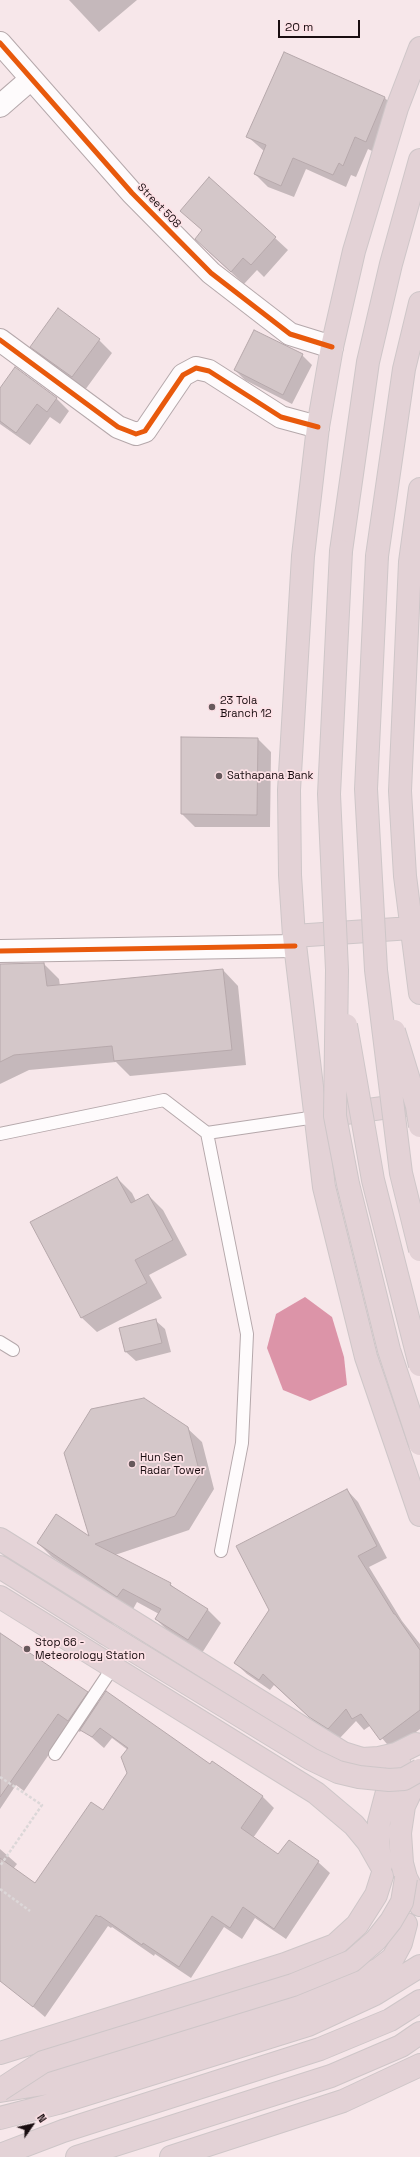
<!DOCTYPE html>
<html>
<head>
<meta charset="utf-8">
<style>
  body { margin:0 }
  #map { position:relative; width:420px; height:2157px; overflow:hidden; background:#f7e7ea; font-family:"Space Grotesk",sans-serif }
  canvas { display:block }
  .north { position:absolute; left:12px; top:2105px; width:40px; height:40px; -webkit-text-stroke:3px #fde1e6; paint-order:stroke; rotate:56deg; font-size:11px; font-weight:700; line-height:16px; text-align:center; color:#190d10 }
  .north::after { content:''; display:block; margin:auto; width:14px; height:18px; background:#190d10; clip-path:polygon(50% 0,100% 100%,50% 72%,0 100%) }
  .scale { position:absolute; left:278px; top:20px; width:82px; height:18px; box-sizing:border-box; border:2px solid #190d10; border-top:0; padding-left:5px; font-size:12px; line-height:14px; white-space:nowrap; color:#190d10; -webkit-text-stroke:3px #fde1e6; paint-order:stroke }
</style>
</head>
<body>
<div id="map">
<canvas width="420" height="2157"></canvas>
<div class="north">N</div>
<div class="scale">20 m</div>
</div>
<script>
const c = document.querySelector('canvas').getContext('2d');
c.lineJoin = 'round';
function fillPath(path, color) { c.fillStyle = color; c.fill(path, 'evenodd'); }
const poly = rows => new Path2D(rows.map(r => 'M' + r).join(''));
function strokePath(path, color, width, dash) { c.strokeStyle = color; c.lineWidth = width; c.lineCap = dash ? 'butt' : 'round'; c.setLineDash(dash || []); c.stroke(path); }
function drawText(font, color, halo, rows, align = 'center') {
  c.font = font + ' "Space Grotesk",sans-serif'; c.lineWidth = 3.5; c.setLineDash([]); c.textBaseline = 'middle'; c.strokeStyle = halo; c.fillStyle = color; for (const [text, x, y, turn = 0] of rows) {
    c.save(); c.translate(x, y); c.rotate((+turn || 0) * Math.PI / 180); c.textAlign = isNaN(turn) ? turn : align; if (halo) c.strokeText(text, 0, 0); c.fillText(text, 0, 0); c.restore();
  }
}
fillPath(poly([
  [305,1297,332,1317,344,1357,347,1385,310,1401,283,1390,267,1348,276,1314]
]), '#dc94a8');
fillPath(poly([
  [69,0,137,0,99,32],
  [385,98,397,110,378,154,368,149,356,177,351,175,346,187,306,169,294,197,268,187,255,174,264,151,248,137],
  [181,211,275,238,288,250,264,277,257,270,244,284,209,252,203,231],
  [99,340,112,353,85,390,44,359,31,347],
  [302,355,312,365,292,404,245,380,235,370],
  [0,390,56,398,69,411,60,424,50,417,30,445,0,424],
  [258,739,271,752,270,827,195,827,182,814],
  [44,964,59,979,60,986,223,970,238,986,246,1065,130,1076,116,1062,29,1070,0,1084,0,966],
  [117,1178,132,1193,136,1201,148,1195,163,1210,187,1255,149,1275,162,1298,97,1332,81,1317],
  [155,1320,165,1329,171,1352,136,1361,126,1352],
  [187,1428,202,1442,214,1489,189,1530,115,1555,170,1584,177,1590,207,1609,221,1623,202,1653,170,1633,156,1619,159,1614,137,1602,132,1611,52,1557,38,1543,91,1539],
  [347,1490,358,1502,387,1558,369,1567,402,1621,420,1644,420,1729,392,1750,371,1725,364,1730,356,1721,339,1739,321,1728,274,1685,270,1690,247,1674,235,1663],
  [0,1634,87,1692,99,1704,262,1796,274,1808,253,1838,278,1855,318,1862,330,1873,286,1939,255,1918,242,1939,224,1927,191,1978,155,1954,154,1956,112,1927,111,1928,108,1926,45,2017,10,1987,0,1942,0,1849,17,1864,13,1869,35,1885,103,1811,129,1774,128,1750,112,1738,104,1748,82,1729,80,1732,69,1725,24,1791,16,1785,0,1809]
]), '#0003');
const building = poly([
  [284,52,385,97,366,142,355,137,343,166,339,163,333,175,293,158,281,186,254,174,266,145,246,137,284,52],
  [209,177,276,237,251,265,243,258,231,272,195,239,202,230,180,211,209,177],
  [58,308,100,339,72,377,30,347,58,308],
  [254,330,303,354,283,395,234,370,254,330],
  [15,367,57,398,47,412,37,404,16,433,0,421,0,388,15,367],
  [181,737,258,738,257,815,181,814,181,737],
  [44,963,47,986,223,969,232,1050,114,1061,112,1046,14,1055,0,1062,0,964,44,963],
  [117,1177,131,1203,148,1194,173,1240,135,1260,147,1283,81,1318,30,1222,117,1177],
  [156,1319,162,1343,125,1352,119,1328,156,1319],
  [144,1398,188,1427,200,1474,175,1516,95,1544,171,1583,170,1585,208,1609,188,1640,155,1619,161,1609,123,1589,117,1597,37,1543,56,1514,89,1536,64,1453,91,1409,144,1398],
  [347,1489,377,1546,358,1556,394,1614,395,1614,420,1650,420,1710,380,1740,361,1714,352,1719,346,1709,328,1729,309,1717,263,1674,259,1680,234,1663,269,1610,236,1546,347,1489],
  [0,1633,88,1692,68,1721,58,1714,0,1797,0,1633],
  [106,1691,210,1764,212,1761,263,1796,241,1828,278,1854,289,1840,319,1861,274,1929,243,1907,230,1928,212,1916,179,1967,143,1943,142,1945,100,1916,99,1917,96,1915,33,2007,0,1981,0,1858,35,1883,91,1802,103,1810,127,1773,121,1757,128,1748,100,1728,92,1737,80,1730,106,1691]
]);
fillPath(building, '#d4c7c9');
strokePath(building, '#b6a8ab', 1);
const lane = poly([
  [0,1134,164,1100,207,1133],
  [0,1342,13,1350],
  [221,1551,242,1443,247,1334,207,1133,316,1117],
  [55,1754,113,1667]
]);
const street = poly([
  [0,43,132,193,211,273,290,334,332,347],
  [0,106,31,79],
  [0,340,118,427,136,434,145,431,183,375,196,368,209,371,281,417,318,427],
  [0,951,295,946]
]);
const highway = poly([
  [420,48,397,108,354,251,332,347,318,427,303,556,289,790,290,875,294,936,324,1187,366,1357,420,1515],
  [420,489,410,562,400,791,405,876,420,993],
  [341,551,368,362,391,264,420,160],
  [377,556,404,369,420,303],
  [294,936,411,928],
  [316,1117,420,1103],
  [0,1539,343,1753,362,1759,379,1758,396,1754,416,1744],
  [0,1567,105,1633],
  [0,1597,316,1793,354,1825,368,1842,381,1865],
  [420,1772,404,1806,400,1833,402,1863,406,1878,420,1905],
  [380,1860,378,1842,379,1822,388,1788,400,1765],
  [0,2053,285,1964,335,1945,357,1925,376,1895,382,1876],
  [0,2091,49,2083,299,2005,328,1994,379,1969,393,1958,401,1943,406,1924],
  [0,2118,58,2103,308,2025,375,1994,420,1966],
  [0,2155,63,2131,320,2049,390,2020,420,2001],
  [77,2157,331,2076,401,2046,420,2033],
  [171,2157,343,2101,420,2065]
]);
strokePath(lane, '#b5a8ab', 14);
strokePath(street, '#b5a8ab', 24);
strokePath(highway, '#cec6c8', 24);
strokePath(poly([
  [0,1777,42,1805,0,1866],
  [0,1889,30,1911]
]), '#dcd7d8', 2.5, [3, 2]);
strokePath(lane, '#fefbfc', 12);
strokePath(street, '#fefbfc', 22);
strokePath(highway, '#e3d2d6', 22);
const highwayBridge = poly([
  [341,551,329,794,337,970,335,1116,348,1184,389,1350,420,1444],
  [377,556,366,789,376,970,401,1173,420,1250],
  [346,1025,373,1180,420,1365],
  [394,1031,417,1106,420,1126],
  [105,1633,311,1759,338,1772,359,1777,389,1780,404,1779,420,1770],
  [0,2090,43,2062,293,1985,352,1961,376,1940,391,1921,402,1902,406,1878]
]);
strokePath(highwayBridge, '#cec6c8', 24, []);
strokePath(highwayBridge, '#e3d2d6', 22);
strokePath(poly([
  [0,43,132,193,211,273,290,334,332,347],
  [0,340,118,427,136,434,145,431,183,375,196,368,209,371,281,417,318,427],
  [0,951,295,946]
]), '#e8590c', 5);
for (const [x, y, r, color] of [
  [212,707,4,"#67595c"],
  [219,776,4,"#67595c"],
  [132,1464,4,"#67595c"],
  [27,1649,4,"#67595c"]
]) { const dot = new Path2D(); dot.arc(x, y, r, 0, 2 * Math.PI); c.fillStyle = color; c.fill(dot); strokePath(dot, '#fde1e6', 1.5); }
drawText('11px', '#190d10', '#fde1e6', [
  ["Street 508",159,206,46]
]);
drawText('11px', '#190d10', '#fde1e6', [
  ["23 Tola",220,701],
  ["Branch 12",220,714],
  ["Sathapana Bank",227,776],
  ["Hun Sen",140,1458],
  ["Radar Tower",140,1471],
  ["Stop 66 -",35,1643],
  ["Meteorology Station",35,1656]
], 'left');
</script>
</body>
</html>
